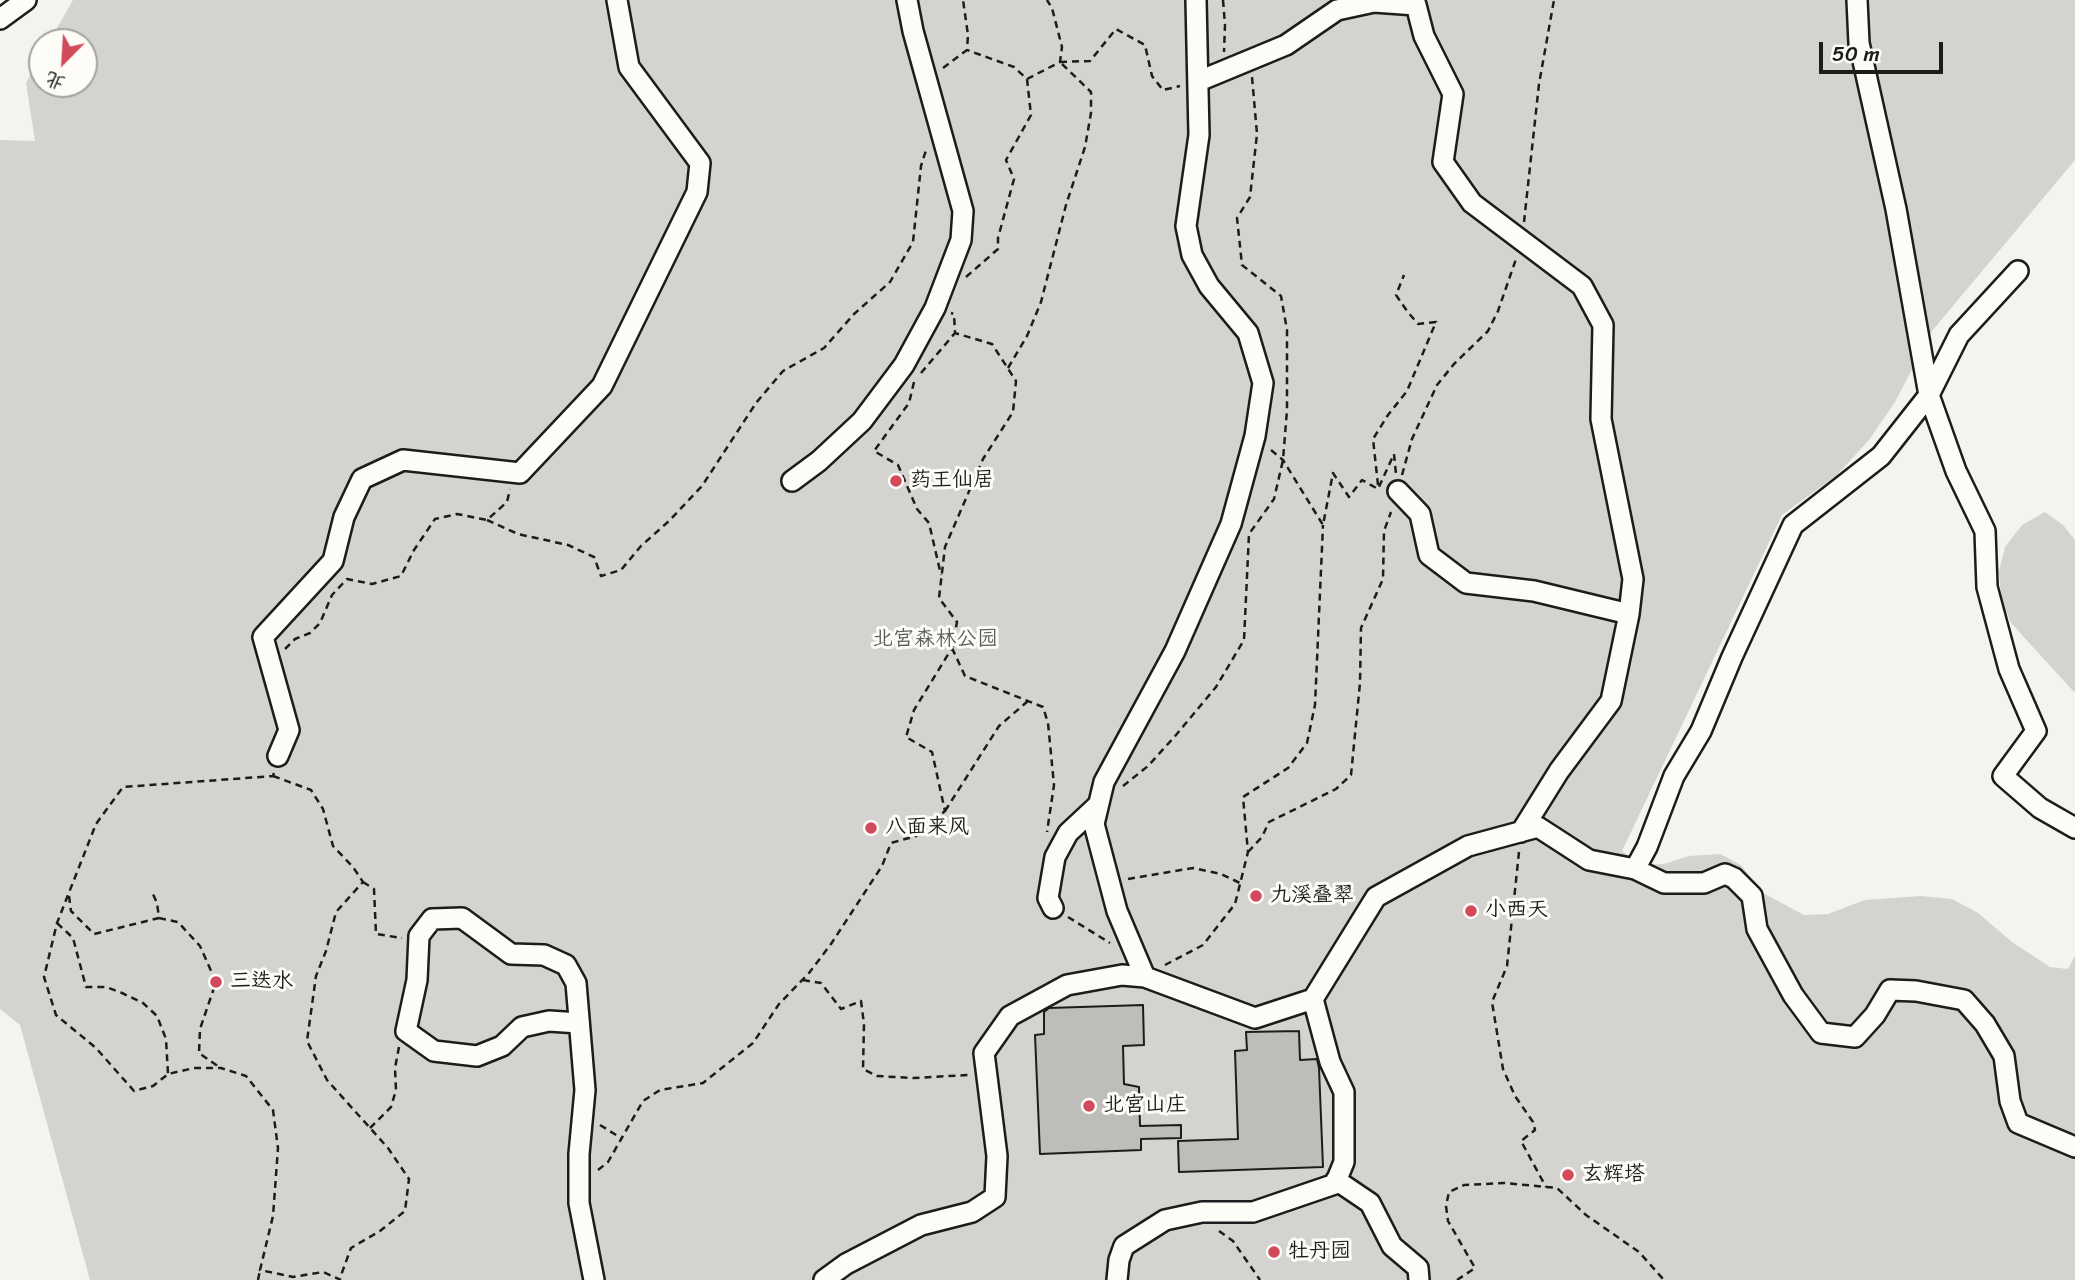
<!DOCTYPE html>
<html>
<head>
<meta charset="utf-8">
<style>
  body { margin:0 }
  #map { position:relative; width:2075px; height:1280px; overflow:hidden; background:#f4f3ee; font-family:Sriracha,"LXGW WenKai TC",sans-serif }
  canvas { display:block }
  .north { position:absolute; left:28px; top:28px; width:70px; height:70px; box-sizing:border-box; background:#fdfcf7; border:2px solid #a3a29f; border-radius:50%; rotate:204deg; font-size:19px; font-weight:700; line-height:28px; text-align:center; color:#1c1c1c }
  .north::after { content:''; display:block; margin:auto; width:24px; height:32px; background:#d1495b; clip-path:polygon(50% 0,100% 100%,50% 72%,0 100%) }
  .scale { position:absolute; left:1819px; top:42px; width:124px; height:32px; box-sizing:border-box; border:4px solid #1c1c1c; border-top:0; padding-left:9px; font-size:21px; line-height:24px; white-space:nowrap; color:#1c1c1c; -webkit-text-stroke:5px #fdfcf7; paint-order:stroke }
</style>
</head>
<body>
<div id="map">
<canvas width="2075" height="1280"></canvas>
<div class="north">北</div>
<div class="scale">50 m</div>
</div>
<script>
const c = document.querySelector('canvas').getContext('2d');
c.lineJoin = 'round';
function fillPath(path, color) { c.fillStyle = color; c.fill(path, 'evenodd'); }
const poly = rows => new Path2D(rows.map(r => 'M' + r).join(''));
function strokePath(path, color, width, dash) { c.strokeStyle = color; c.lineWidth = width; c.lineCap = dash ? 'butt' : 'round'; c.setLineDash(dash || []); c.stroke(path); }
function drawText(font, color, halo, rows, align = 'center') {
  c.font = font + ' Sriracha,"LXGW WenKai TC",sans-serif'; c.lineWidth = 6; c.setLineDash([]); c.textBaseline = 'middle'; c.strokeStyle = halo; c.fillStyle = color; for (const [text, x, y, turn = 0] of rows) {
    c.save(); c.translate(x, y); c.rotate((+turn || 0) * Math.PI / 180); c.textAlign = isNaN(turn) ? turn : align; if (halo) c.strokeText(text, 0, 0); c.fillText(text, 0, 0); c.restore();
  }
}
fillPath(poly([
  [73,0,2075,0,2075,160,1932,331,1895,402,1869,440,1837,475,1782,515,1622,851,1641,865,1664,864,1689,856,1720,854,1741,865,1763,893,1804,915,1828,914,1865,900,1921,896,1952,899,1978,913,2012,942,2050,967,2068,969,2075,956,2075,1280,90,1280,20,1025,0,1009,0,140,35,141,26,83,42,54,42,84,84,84,84,42,49,42],
  [2045,512,2063,525,2075,540,2075,693,2011,623,2001,599,1999,571,2005,547,2022,525]
]), '#d4d3cf');
const building = poly([
  [1143,1005,1144,1045,1123,1046,1124,1084,1139,1087,1140,1126,1181,1125,1181,1138,1141,1139,1141,1150,1040,1154,1035,1035,1044,1034,1044,1012,1049,1008,1143,1005],
  [1299,1031,1300,1060,1317,1059,1319,1068,1323,1167,1179,1172,1178,1141,1238,1139,1235,1051,1247,1050,1246,1032,1299,1031]
]);
fillPath(building, '#bebdba');
strokePath(building, '#1c1c1c', 2);
const minor = poly([
  [1857,0,1859,43,1896,209,1929,395,1956,471,1985,531,1987,587,2009,669,2036,731,2003,776,2040,808,2075,828],
  [0,19,26,0],
  [1199,81,1286,45,1337,10,1374,2,1416,5,1424,36,1453,94,1443,162,1472,203,1582,286,1603,325,1601,419,1633,579,1629,614,1611,701,1559,771,1521,832],
  [792,481,819,461,862,421,904,365,935,308,961,240,963,211,913,31,907,0],
  [1398,491,1420,514,1429,555,1466,583,1534,591,1629,614],
  [278,756,289,730,263,637,333,561,344,517,362,479,403,460,520,473,602,386,697,192,700,163,629,67,617,0],
  [1635,869,1664,883,1704,883,1725,874,1734,878,1752,896,1757,929,1793,995,1821,1033,1855,1037,1875,1015,1890,990,1916,991,1964,1000,1985,1024,2004,1056,2010,1101,2018,1123,2075,1147],
  [1053,908,1048,898,1055,857,1068,833,1098,805],
  [1145,977,1117,911,1094,824,1104,782,1175,651,1231,524,1255,436,1263,383,1248,333,1209,286,1192,255,1186,226,1199,135,1196,0],
  [579,1023,549,1021,522,1027,502,1046,477,1056,434,1051,406,1031,417,980,419,936,432,919,462,918,511,954,544,955,566,965,576,983,585,1090,579,1154,579,1203,594,1280],
  [1336,1180,1370,1203,1392,1246,1418,1268,1419,1280],
  [824,1280,846,1264,921,1225,972,1212,995,1197,997,1156,984,1053,1010,1016,1067,985,1122,975,1145,977,1255,1018,1313,999,1376,897,1468,846,1538,827,1589,860,1635,869,1647,847,1674,776,1701,731,1732,657,1793,525,1881,456,1929,395,1959,335,2018,271],
  [1117,1280,1119,1260,1124,1246,1165,1220,1202,1212,1253,1212,1335,1184,1344,1162,1344,1092,1330,1062,1313,999]
]);
strokePath(minor, '#1c1c1c', 24);
strokePath(poly([
  [1223,0,1225,25,1224,52],
  [1060,62,1090,61,1116,29,1145,45,1152,76,1163,90,1180,86],
  [943,68,967,50,968,35,963,0],
  [1027,79,1060,62,1062,47,1052,8,1047,0],
  [1524,222,1539,84,1554,0],
  [966,277,998,249,998,238,1014,179,1006,160,1031,115,1027,79,1014,67,967,50],
  [1008,368,1027,336,1041,302,1066,205,1085,147,1091,113,1091,92,1060,62],
  [921,373,955,333],
  [914,382,909,403,874,451,898,465,917,509,929,523,941,575],
  [1271,450,1283,460,1323,525,1333,473,1349,497,1362,480,1378,489,1394,454,1396,474],
  [1402,475,1412,439,1437,385,1454,364,1488,331,1498,311,1516,259],
  [1378,485,1373,439,1388,415,1407,391,1436,322,1418,324,1407,311,1396,295,1404,275],
  [487,520,518,534,568,545,594,557,601,576,621,570,641,546,669,521,702,486,756,403,783,371,824,348,854,314,890,282,913,242,921,166,927,147],
  [952,648,965,676,1043,707,1048,723,1054,785,1047,832],
  [285,649,295,639,310,633,320,623,332,595,347,579,372,584,401,576,414,550,435,519,457,514,487,520,507,502,510,489],
  [274,773,273,776,123,787,96,824,57,923,44,977,56,1015,96,1048,134,1091,153,1086,168,1074,194,1068,221,1068,246,1076,273,1110,278,1148,273,1216,260,1270,293,1277,323,1272,341,1280],
  [273,776,311,790,323,809,333,846,353,867,363,882,336,912,326,951,316,976,307,1041,327,1080,388,1148,409,1179,405,1211,380,1231,351,1248,340,1278],
  [1123,786,1148,766,1176,735,1216,687,1244,640,1249,534,1274,499,1283,460,1287,410,1287,330,1281,296,1242,265,1237,218,1250,197,1257,134,1252,77],
  [945,811,999,726,1028,701],
  [1248,852,1262,837,1269,822,1336,789,1351,775,1360,683,1361,628,1383,579,1384,531,1391,512],
  [1519,852,1507,966,1492,1002,1503,1069,1515,1096,1533,1122,1535,1130,1521,1141,1546,1187],
  [1128,879,1193,868,1221,874,1240,883],
  [363,882,374,889,376,934,402,938],
  [69,896,71,911,94,934,159,918,157,903,152,892],
  [1068,917,1110,943],
  [159,918,178,922,200,946,216,982,200,1029,199,1053,219,1067],
  [57,923,73,938,86,987,106,987,122,993,143,1003,157,1016,166,1039,168,1074],
  [1165,965,1203,945,1235,904,1248,852,1243,797,1288,768,1307,743,1315,705,1323,525],
  [803,980,821,983,841,1009,861,1001,864,1024,863,1069,877,1076,913,1078,969,1075],
  [600,1125,621,1138],
  [370,1128,391,1107,396,1090,395,1068,399,1047],
  [598,1170,608,1162,643,1101,660,1090,703,1083,753,1043,779,1004,809,973,831,944,882,866,891,843,916,836,945,811,932,752,906,737,914,710,952,648,957,622,939,598,945,547,983,459,1013,412,1016,381,992,344,955,333,954,314,951,313],
  [1219,1231,1233,1241,1260,1280],
  [258,1280,260,1270],
  [1457,1280,1475,1268,1448,1221,1446,1206,1449,1192,1464,1185,1504,1183,1557,1188,1586,1215,1639,1252,1664,1280]
]), '#1c1c1c', 2.5, [7, 5]);
strokePath(minor, '#fdfcf7', 19);
for (const [x, y, r, color] of [
  [896,481,7,"#d1495b"],
  [871,828,7,"#d1495b"],
  [1256,896,7,"#d1495b"],
  [1471,911,7,"#d1495b"],
  [216,982,7,"#d1495b"],
  [1089,1106,7,"#d1495b"],
  [1568,1175,7,"#d1495b"],
  [1274,1252,7,"#d1495b"]
]) { const dot = new Path2D(); dot.arc(x, y, r, 0, 2 * Math.PI); c.fillStyle = color; c.fill(dot); strokePath(dot, '#fdfcf7', 2.5); }
drawText('21px', '#1c1c1c', '#fdfcf7', [
  ["药王仙居",910,481],
  ["八面来风",885,828],
  ["九溪叠翠",1270,896],
  ["小西天",1485,911],
  ["三迭水",230,982],
  ["北宫山庄",1103,1106],
  ["玄辉塔",1582,1175],
  ["牡丹园",1288,1252]
], 'left');
drawText('21px', '#5c5c5b', '#fdfcf7', [
  ["北宫森林公园",935,640]
]);
</script>
</body>
</html>
